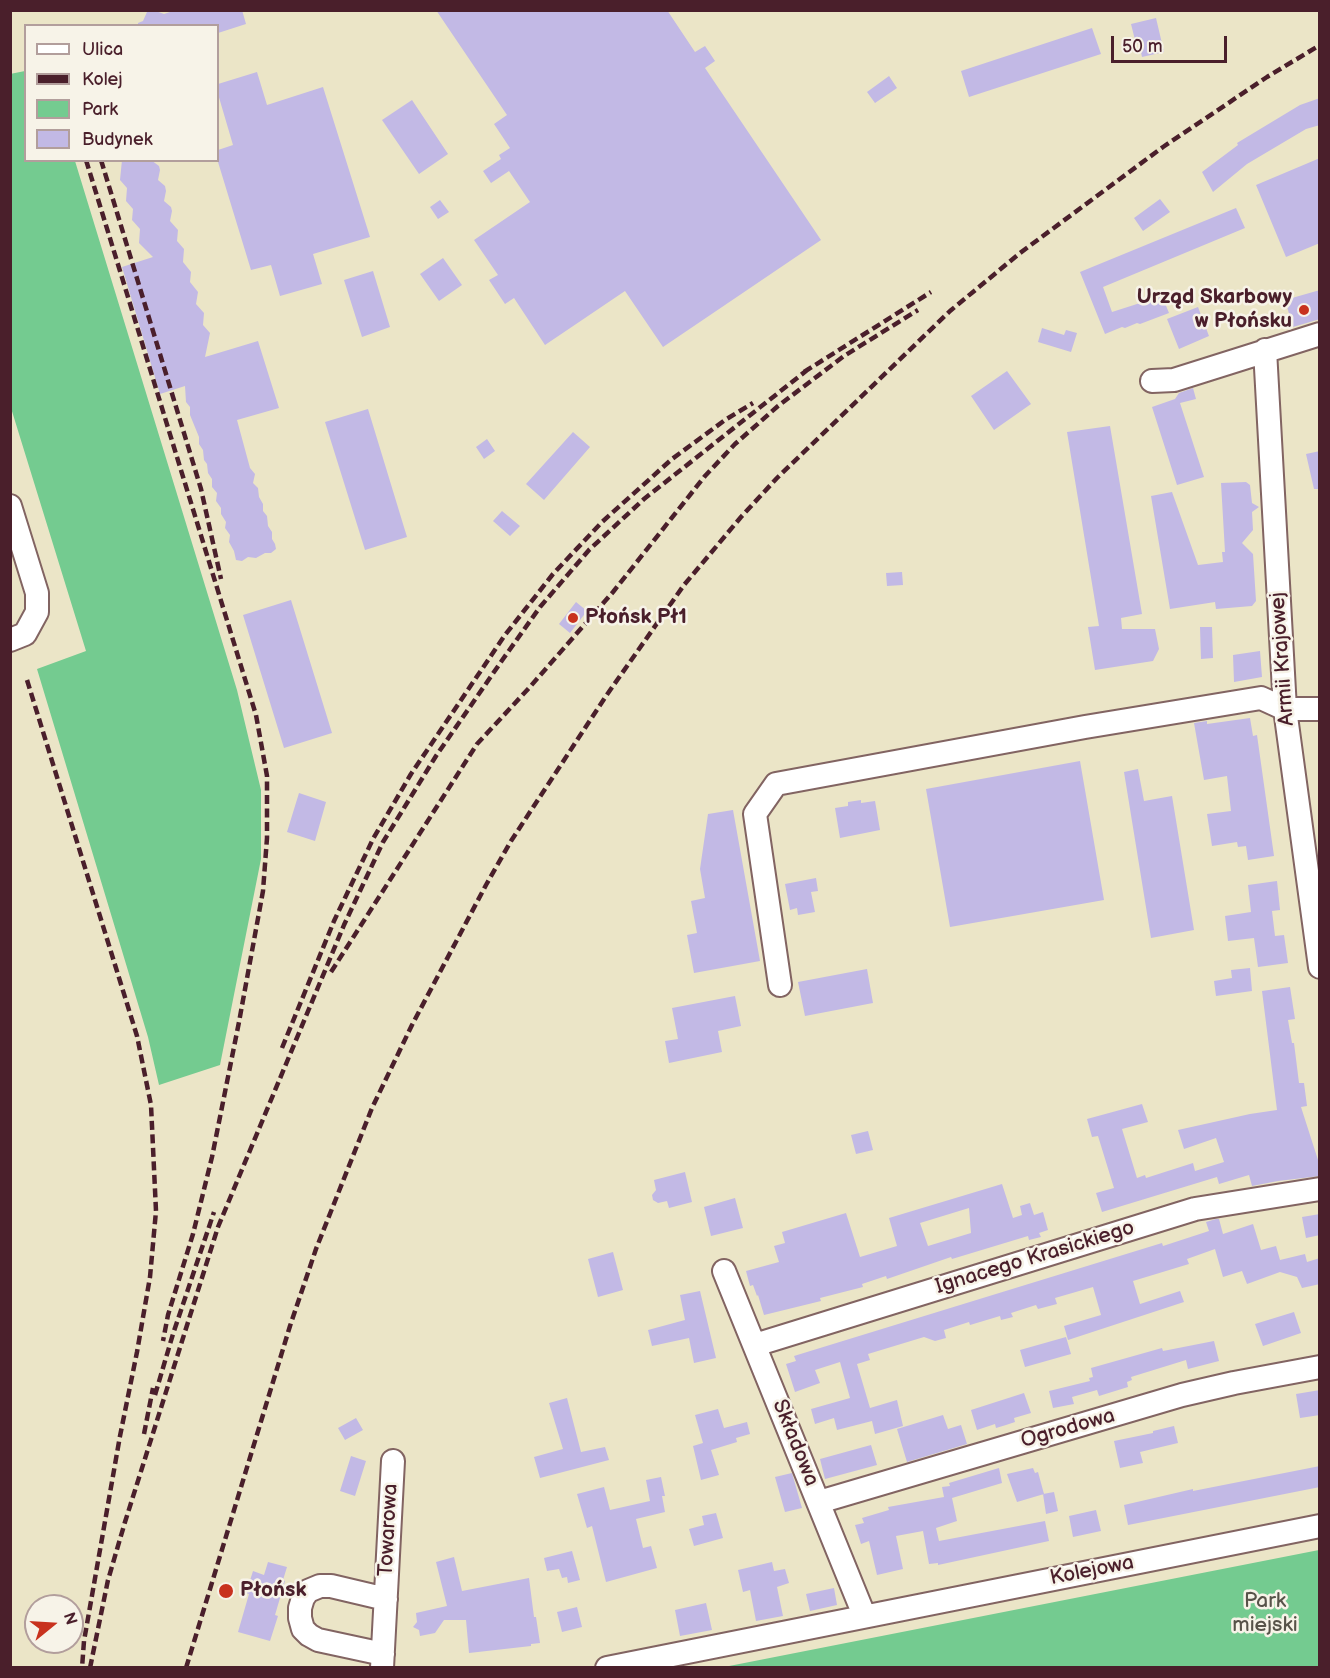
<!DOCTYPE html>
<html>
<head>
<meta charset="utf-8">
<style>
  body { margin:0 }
  #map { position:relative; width:1330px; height:1678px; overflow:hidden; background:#ebe5c7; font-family:"Balsamiq Sans",sans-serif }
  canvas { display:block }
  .frame { position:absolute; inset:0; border:12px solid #4a1f2b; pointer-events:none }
  .legend { position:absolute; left:24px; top:24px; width:195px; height:138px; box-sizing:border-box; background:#f7f3e8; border:2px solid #b29e9c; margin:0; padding:8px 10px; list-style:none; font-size:18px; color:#4a1f2b }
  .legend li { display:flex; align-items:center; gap:12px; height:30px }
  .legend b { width:30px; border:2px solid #b29e9c }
  .north { position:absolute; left:24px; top:1594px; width:60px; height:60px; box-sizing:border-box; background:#f7f3e8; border:2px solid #b29e9c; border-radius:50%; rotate:72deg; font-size:16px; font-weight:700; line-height:24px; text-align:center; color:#4a1f2b }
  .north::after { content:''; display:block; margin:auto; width:21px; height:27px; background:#c8321e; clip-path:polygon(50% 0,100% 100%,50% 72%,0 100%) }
  .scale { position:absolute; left:1111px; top:36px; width:116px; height:27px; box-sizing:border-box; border:3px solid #4a1f2b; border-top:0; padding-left:8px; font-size:18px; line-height:21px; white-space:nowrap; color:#4a1f2b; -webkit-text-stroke:4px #f7f3e8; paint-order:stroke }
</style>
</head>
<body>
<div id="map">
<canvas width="1330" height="1678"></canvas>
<div class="frame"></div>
<ul class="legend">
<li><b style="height:8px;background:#fff"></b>Ulica</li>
<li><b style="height:8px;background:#4a1f2b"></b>Kolej</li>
<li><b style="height:16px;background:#74cb90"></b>Park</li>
<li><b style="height:16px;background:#c2b9e5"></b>Budynek</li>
</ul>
<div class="north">N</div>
<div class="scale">50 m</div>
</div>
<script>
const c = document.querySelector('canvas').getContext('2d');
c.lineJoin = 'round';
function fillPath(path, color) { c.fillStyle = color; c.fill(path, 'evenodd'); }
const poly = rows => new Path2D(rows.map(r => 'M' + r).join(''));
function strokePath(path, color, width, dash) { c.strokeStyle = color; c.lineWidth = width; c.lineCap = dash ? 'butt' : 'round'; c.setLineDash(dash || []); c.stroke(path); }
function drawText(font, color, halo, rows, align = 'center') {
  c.font = font + ' "Balsamiq Sans",sans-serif'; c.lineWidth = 5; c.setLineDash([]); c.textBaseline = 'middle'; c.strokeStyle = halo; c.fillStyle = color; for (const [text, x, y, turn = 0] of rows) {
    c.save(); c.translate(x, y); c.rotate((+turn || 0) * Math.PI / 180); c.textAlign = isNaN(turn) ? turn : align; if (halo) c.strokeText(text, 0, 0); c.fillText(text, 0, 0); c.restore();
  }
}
fillPath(poly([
  [25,71,26,160,75,161,237,690,261,790,261,859,220,1065,159,1085,148,1037,37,669,86,651,11,408,10,74],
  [1319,1550,1319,1667,724,1667]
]), '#74cb90');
fillPath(poly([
  [153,10,164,14,176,10,242,10,246,24,218,33,218,26,138,26,138,23,143,21,147,12],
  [436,10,667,10,695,52,705,46,715,61,705,68,821,240,663,347,625,291,545,345,514,298,505,304,489,280,498,275,474,240,530,202,509,171,491,183,483,171,501,159,499,155,510,148,494,124,507,115],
  [1156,18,1164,52,1142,57,1139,43,1136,44,1131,24],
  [1092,28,1101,54,969,97,961,71],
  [257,72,267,105,323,87,370,237,313,254,322,284,280,296,271,265,251,270,218,162,218,150,233,145,218,94,218,84],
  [889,76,897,88,875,103,867,92],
  [1320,98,1320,125,1306,129,1247,164,1213,192,1202,172,1238,145,1237,143,1300,105],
  [412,100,448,154,419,174,382,120],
  [1320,158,1320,243,1286,257,1256,185],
  [122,160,151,160,159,166,160,170,158,180,165,186,166,191,164,201,171,207,172,211,170,221,178,230,177,241,184,249,183,262,191,272,190,282,198,292,196,304,204,313,203,325,210,333,205,357,258,341,279,408,237,420,250,468,255,474,253,483,258,488,259,497,263,504,263,511,267,516,268,526,272,532,272,539,275,544,276,549,271,553,265,553,256,558,248,557,242,561,236,560,234,551,229,542,230,535,225,528,226,522,221,514,221,508,216,501,217,493,212,487,212,479,208,473,207,464,204,460,203,450,199,444,199,437,190,415,190,407,186,402,185,386,160,394,122,267,153,257,139,243,140,229,132,220,133,209,126,201,127,188,120,180],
  [1160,199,1170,212,1143,231,1134,218],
  [440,200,449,212,438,219,430,207],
  [1236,208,1245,228,1103,287,1112,312,1162,296,1169,313,1140,324,1137,323,1125,328,1122,327,1105,334,1080,272],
  [443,258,462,285,439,301,420,274],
  [373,271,390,327,362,337,344,280],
  [1320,290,1320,319,1293,327,1285,300],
  [1198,307,1209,336,1179,349,1167,319],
  [1042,328,1064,335,1066,330,1077,333,1071,352,1038,342],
  [1007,371,1031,404,994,430,971,396],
  [1193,388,1196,399,1180,403,1204,477,1177,485,1152,407,1175,399,1179,393],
  [368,409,407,537,365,550,325,422],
  [1110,426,1142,614,1121,618,1122,629,1155,629,1159,649,1153,661,1095,670,1088,627,1099,626,1067,432],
  [573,432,590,447,544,500,526,484],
  [487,439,495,451,484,459,476,447],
  [1320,451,1320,489,1314,489,1306,454],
  [1246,482,1250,485,1252,503,1259,507,1252,512,1253,530,1242,543,1253,554,1256,601,1252,606,1216,609,1215,602,1170,609,1151,496,1172,492,1198,565,1223,562,1222,552,1225,552,1221,483],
  [502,511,520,526,510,536,493,521],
  [902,572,903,585,887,586,886,573],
  [291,600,332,733,284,748,243,615],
  [576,602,587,611,570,633,559,624],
  [1200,627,1212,627,1213,658,1201,659],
  [1260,651,1262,677,1234,682,1233,655],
  [1250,718,1253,736,1257,735,1274,856,1248,860,1246,846,1238,847,1237,842,1212,846,1207,814,1231,811,1227,776,1204,780,1194,723,1207,721,1207,724],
  [1080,761,1104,900,950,927,926,789],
  [1138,769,1144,801,1172,796,1194,930,1151,938,1124,772],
  [299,793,326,802,315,841,287,832],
  [861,800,861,803,875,801,880,830,840,838,835,808,848,806,848,802],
  [733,810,760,961,694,973,687,935,697,933,691,901,705,898,700,869,708,814],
  [816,878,818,891,811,892,815,912,798,915,797,908,790,910,785,884],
  [1277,881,1280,910,1272,911,1275,936,1284,935,1288,963,1258,967,1254,938,1228,941,1225,916,1251,912,1248,885],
  [1250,968,1252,991,1216,996,1214,981,1232,978,1231,970],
  [867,969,873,1003,805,1016,798,982],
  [1290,987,1295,1019,1288,1020,1292,1043,1294,1043,1299,1083,1304,1083,1307,1106,1301,1107,1318,1160,1320,1160,1320,1176,1278,1181,1252,1186,1249,1175,1219,1184,1217,1177,1102,1212,1096,1193,1114,1188,1098,1136,1092,1137,1087,1119,1142,1104,1148,1122,1122,1129,1137,1178,1145,1175,1146,1178,1193,1163,1195,1171,1224,1162,1216,1138,1184,1149,1178,1130,1250,1114,1277,1110,1262,991],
  [735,996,741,1026,718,1031,722,1052,669,1063,665,1041,678,1039,672,1008],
  [868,1131,873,1150,856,1154,851,1135],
  [685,1172,692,1202,669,1208,667,1201,658,1203,653,1200,652,1195,656,1190,654,1180],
  [1002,1184,1013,1218,1022,1215,1020,1206,1030,1203,1034,1215,1043,1212,1048,1230,1039,1233,1041,1237,1029,1240,1028,1236,952,1259,951,1257,887,1279,886,1276,862,1284,863,1287,820,1298,821,1301,764,1315,758,1295,757,1296,753,1285,750,1286,746,1271,779,1262,774,1246,785,1243,782,1232,846,1213,860,1257,897,1246,889,1218],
  [969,1208,971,1233,928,1246,920,1223],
  [735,1198,743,1228,711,1236,704,1207],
  [1320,1214,1320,1235,1306,1238,1302,1217],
  [1216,1219,1219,1219,1223,1234,1253,1224,1261,1250,1276,1246,1280,1260,1305,1254,1307,1262,1320,1258,1320,1284,1302,1288,1297,1277,1280,1272,1247,1284,1242,1271,1223,1277,1215,1249,1187,1259,1189,1264,1133,1281,1140,1304,1180,1291,1184,1302,1068,1340,1064,1326,1101,1315,1093,1287,1055,1298,1057,1304,1038,1309,1036,1305,1011,1313,1013,1317,1001,1320,1000,1316,970,1325,969,1322,944,1330,946,1338,935,1341,924,1337,868,1354,870,1360,857,1364,870,1408,897,1400,903,1426,875,1434,872,1421,837,1430,834,1418,815,1424,811,1409,850,1398,840,1362,815,1370,820,1383,795,1392,786,1364,796,1361,794,1356,1162,1243,1163,1246,1209,1231,1206,1222],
  [613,1252,623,1290,598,1297,588,1259],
  [700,1291,716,1358,694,1363,689,1338,652,1346,648,1330,685,1320,680,1295],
  [1294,1312,1301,1333,1263,1346,1255,1324],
  [1066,1337,1071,1354,1025,1367,1020,1350],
  [1214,1341,1219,1361,1188,1369,1186,1360,1131,1377,1132,1380,1127,1382,1128,1387,1099,1396,1097,1390,1072,1397,1074,1404,1053,1408,1049,1391,1090,1381,1089,1378,1093,1377,1091,1368,1162,1348,1163,1351],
  [1320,1390,1320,1415,1300,1418,1296,1394],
  [1024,1393,1031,1413,1014,1418,1015,1422,1006,1425,996,1428,995,1424,977,1430,971,1410],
  [567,1398,581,1452,605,1447,609,1460,540,1478,534,1457,563,1449,549,1403],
  [718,1409,724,1428,747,1422,750,1434,736,1438,737,1442,711,1450,719,1475,701,1480,693,1446,703,1443,695,1415],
  [943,1415,948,1429,961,1425,967,1444,907,1462,897,1429],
  [356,1418,363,1430,345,1440,338,1428],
  [1174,1426,1178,1443,1140,1452,1143,1463,1120,1468,1114,1441,1153,1433,1153,1431],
  [871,1445,877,1465,825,1479,820,1459],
  [351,1456,366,1461,355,1496,340,1491],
  [1320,1466,1320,1487,1128,1525,1124,1505,1193,1489,1193,1491],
  [999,1468,1002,1483,952,1498,957,1521,936,1528,939,1541,1045,1521,1049,1541,938,1565,938,1563,929,1564,923,1531,896,1536,903,1569,877,1575,869,1541,861,1544,855,1525,864,1523,862,1518,889,1510,888,1507,944,1497,942,1487,950,1486,949,1483],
  [1033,1468,1035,1473,1038,1472,1044,1494,1017,1502,1007,1474],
  [792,1473,802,1508,785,1512,775,1477],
  [661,1477,665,1496,662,1496,665,1512,636,1519,643,1548,651,1546,657,1568,606,1582,592,1526,587,1528,577,1494,604,1487,610,1510,650,1501,646,1480],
  [1054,1492,1058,1511,1046,1514,1043,1494],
  [1096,1510,1101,1531,1073,1537,1069,1516],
  [716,1513,723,1538,694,1546,689,1529,704,1525,702,1516],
  [572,1551,580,1580,568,1583,567,1577,562,1578,559,1569,547,1571,544,1558],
  [454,1557,462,1591,529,1578,534,1617,536,1617,540,1643,531,1644,531,1646,469,1653,466,1620,444,1620,435,1633,420,1636,419,1630,413,1627,417,1622,416,1613,447,1606,436,1562],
  [268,1562,287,1567,283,1580,285,1581,275,1615,278,1616,270,1641,238,1632,249,1594,246,1593,253,1571,264,1575],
  [772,1562,774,1571,785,1569,789,1583,777,1587,783,1616,756,1621,750,1590,743,1592,738,1570],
  [834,1588,837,1605,810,1611,806,1594],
  [706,1603,712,1630,680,1636,675,1610],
  [577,1607,582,1627,562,1632,557,1612]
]), '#c2b9e5');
const minor = poly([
  [1265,350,1285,709,1320,967],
  [1152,381,1174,380,1320,334],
  [10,506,37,593,37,612,25,634,10,640],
  [780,985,755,814,776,784,1085,727,1261,698,1285,709,1320,709],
  [724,1271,864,1615],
  [755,1345,1195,1209,1320,1189],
  [819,1502,1182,1395,1234,1383,1320,1367],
  [383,1654,318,1640,309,1635,303,1629,300,1618,300,1608,303,1598,308,1591,320,1586,331,1586,386,1599],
  [382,1668,393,1461],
  [607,1668,1320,1526]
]);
strokePath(minor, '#826462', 26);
strokePath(minor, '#fff', 22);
strokePath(poly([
  [86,160,256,715,267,776,267,838,263,891,239,1022,212,1157,193,1234,168,1315,163,1341],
  [101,160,201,489,221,579],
  [804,372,931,292],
  [27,680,137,1036,151,1105,156,1211,150,1277,137,1352,120,1436,84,1641,82,1668],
  [331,972,477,744,529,688,613,592,705,476,735,444,778,406,844,356,918,310],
  [282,1048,334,921,373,839,411,774,505,635,553,574,602,522,672,459,725,420,753,403],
  [155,1395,173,1334,214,1212],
  [144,1434,153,1388],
  [90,1668,108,1580,125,1522,218,1227,344,925,383,842,436,756,503,659,540,607,589,550,644,499,811,367],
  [186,1668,290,1326,316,1249,372,1108,412,1025,486,885,511,841,606,696,684,585,741,517,777,478,950,311,1020,253,1163,147,1267,77,1320,45]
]), '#4a1f2b', 4.5, [9, 4.5]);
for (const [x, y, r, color] of [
  [1304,310,6,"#c8321e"],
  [573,618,6,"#c8321e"],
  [226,1591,8,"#c8321e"]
]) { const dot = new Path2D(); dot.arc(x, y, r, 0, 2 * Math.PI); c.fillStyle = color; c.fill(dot); strokePath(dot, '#f7f3e8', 2); }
drawText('bold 21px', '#4a1f2b', '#f7f3e8', [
  ["Urząd Skarbowy",1292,298,"right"],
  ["w Płońsku",1292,322,"right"],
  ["Płońsk Pł1",585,618],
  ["Płońsk",240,1591]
], 'left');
drawText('21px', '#4a1f2b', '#f7f3e8', [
  ["Armii Krajowej",1283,659,-94],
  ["Ignacego Krasickiego",1035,1258,-17],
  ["Ogrodowa",1068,1429,-16],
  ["Składowa",795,1443,68],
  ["Towarowa",389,1530,-87],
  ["Kolejowa",1092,1571,-11]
]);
drawText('21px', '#575349', '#f7f3e8', [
  ["Park",1265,1602],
  ["miejski",1265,1626]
]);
</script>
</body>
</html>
